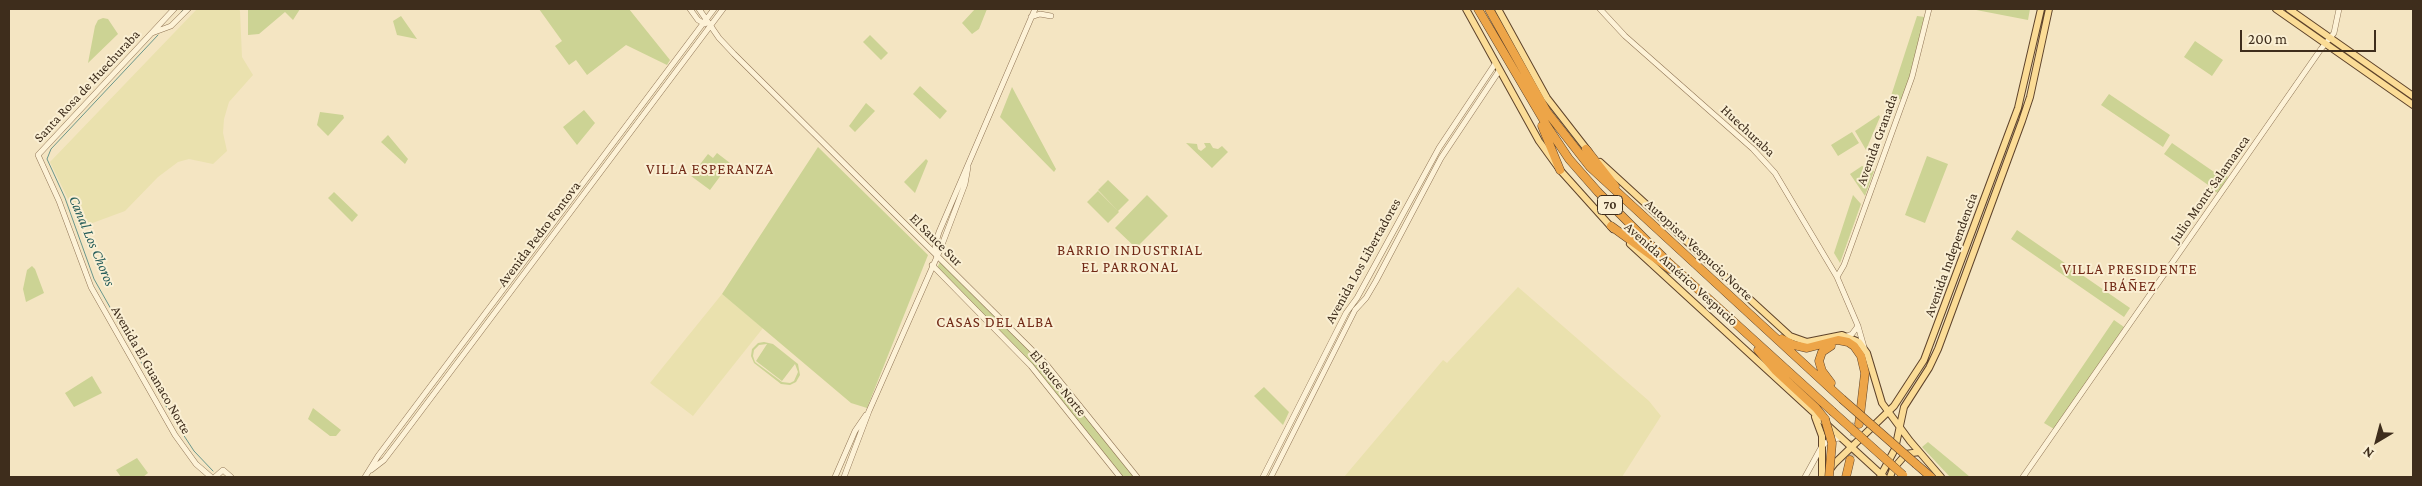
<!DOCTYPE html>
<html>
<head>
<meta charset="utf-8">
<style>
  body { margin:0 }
  #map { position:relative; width:2422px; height:486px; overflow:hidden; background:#f4e5c2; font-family:"Crimson Pro",serif }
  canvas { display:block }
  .frame { position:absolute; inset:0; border:10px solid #3e2d1c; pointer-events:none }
  .north { position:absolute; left:2352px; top:416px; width:50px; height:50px; -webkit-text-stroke:4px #faefd3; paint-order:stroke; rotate:217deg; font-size:14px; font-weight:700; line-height:20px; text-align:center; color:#3e2d1c }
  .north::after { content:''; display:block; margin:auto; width:18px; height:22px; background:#3e2d1c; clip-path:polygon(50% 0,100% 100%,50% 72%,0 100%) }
  .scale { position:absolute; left:2240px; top:30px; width:136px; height:22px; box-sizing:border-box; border:2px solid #3e2d1c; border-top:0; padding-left:6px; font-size:15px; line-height:18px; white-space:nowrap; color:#3e2d1c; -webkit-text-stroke:4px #faefd3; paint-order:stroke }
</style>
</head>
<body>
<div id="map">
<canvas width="2422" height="486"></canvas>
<div class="frame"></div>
<div class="north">N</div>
<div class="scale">200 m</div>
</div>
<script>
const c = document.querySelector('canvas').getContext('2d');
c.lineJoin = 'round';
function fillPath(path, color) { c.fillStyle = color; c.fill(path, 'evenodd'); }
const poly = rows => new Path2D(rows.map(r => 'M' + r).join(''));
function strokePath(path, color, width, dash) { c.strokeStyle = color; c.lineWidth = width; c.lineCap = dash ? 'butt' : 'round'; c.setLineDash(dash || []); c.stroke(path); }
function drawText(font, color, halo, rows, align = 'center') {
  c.font = font + ' "Crimson Pro",serif'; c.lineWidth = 4; c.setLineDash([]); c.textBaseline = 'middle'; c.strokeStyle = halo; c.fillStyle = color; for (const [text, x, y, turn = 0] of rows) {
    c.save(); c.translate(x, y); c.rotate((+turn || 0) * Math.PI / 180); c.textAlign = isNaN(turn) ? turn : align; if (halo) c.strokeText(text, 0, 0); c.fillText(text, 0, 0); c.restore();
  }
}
fillPath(poly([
  [197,9,239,9,240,11,242,57,253,75,229,102,224,119,223,133,227,151,213,164,189,159,178,162,158,177,125,211,79,228,69,201,50,162],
  [1518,287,1649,401,1661,416,1622,477,1344,477,1443,360,1447,363],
  [722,294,763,328,693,416,650,383]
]), '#eae1ae');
fillPath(poly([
  [248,9,300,9,293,20,285,12,259,34,248,35],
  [539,9,629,9,670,60,667,65,626,45,587,75,576,60,569,65,555,46,562,41],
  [975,9,987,9,979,29,972,34,962,23],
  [1971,9,2030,9,2028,20],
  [401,16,417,39,397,35,393,21],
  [1917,16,1925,17,1914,66,1902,100,1891,96],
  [103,18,108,19,118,34,88,63,95,26,98,20],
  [870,35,888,53,881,60,863,42],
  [2195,41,2223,60,2212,76,2184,57],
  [920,86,947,111,940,119,913,94],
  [1012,87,1056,169,1054,172,1000,117],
  [2109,94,2170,135,2163,147,2101,105],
  [866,103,875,111,855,132,849,126],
  [584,110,595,123,577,145,563,127],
  [320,112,343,115,344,118,328,136,317,125],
  [1879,115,1880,117,1866,150,1855,131],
  [1852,132,1859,143,1838,156,1831,145],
  [388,135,408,159,405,164,381,142],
  [1186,143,1197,144,1198,149,1201,151,1206,147,1204,143,1210,143,1213,148,1218,149,1222,146,1228,152,1212,168],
  [2172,143,2217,174,2220,171,2228,177,2218,193,2210,189,2211,187,2164,154],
  [818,147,928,255,867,408,851,403,722,294],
  [717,153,730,163,710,190,691,176,708,154,713,158],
  [1927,156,1948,164,1925,223,1905,215],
  [926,159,928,161,915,193,904,182],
  [1862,166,1874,171,1865,196,1850,174],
  [1108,180,1129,200,1118,211,1098,190],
  [1098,191,1119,212,1108,223,1087,202],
  [334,192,358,215,352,222,328,198],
  [1147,195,1168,216,1136,248,1115,228],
  [1853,195,1861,204,1840,263,1834,253],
  [2017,230,2130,308,2124,317,2011,239],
  [941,260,1044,364,1135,477,1123,477,1040,373,937,268],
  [32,266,35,269,44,293,26,302,23,289,27,270],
  [2114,320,2124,327,2054,429,2044,423],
  [764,342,773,344,798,364,800,375,796,382,790,385,781,384,754,363,751,356,752,349,758,343],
  [767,344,756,361,782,381,795,364,798,372,794,381,790,383,782,382,755,362,753,356,754,350,759,345],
  [92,376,102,393,74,407,65,393],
  [1264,387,1289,412,1283,425,1254,396],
  [313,408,341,430,336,436,330,436,308,419],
  [1928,442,1957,466,1970,477,1950,477,1922,447],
  [137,458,148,473,143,477,121,477,116,470]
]), '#ccd394');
strokePath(poly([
  [181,12,184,9],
  [158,35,51,149,47,159,65,198,94,279,175,422,194,451,213,471]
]), '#6a968b', 1);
strokePath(poly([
  [1850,460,1856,423]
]), '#d0c0a1', 8, [8, 4]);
const minor = poly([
  [174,9,38,155,59,201,91,287,175,435,196,464,211,477],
  [690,9,698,20,705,24],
  [699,9,719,38,734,54,1046,364,1137,477],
  [1600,9,1625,36,1753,149,1775,173,1837,277,1858,326,1864,347],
  [1031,17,1040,14,1051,16],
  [152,33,171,26,188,9],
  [936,255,935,245,939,232,1035,9],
  [932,265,1031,366,1120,477],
  [1837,277,1844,265,1912,77,1929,9],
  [1847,336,1852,334,1858,326],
  [371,470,384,460,397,443,723,9],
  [215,477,223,470,231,477],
  [365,477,378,456,714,9],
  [835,477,855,431,866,415],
  [844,477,869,411,940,250,965,184,968,167],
  [1263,477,1346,313,1357,298,1439,148,1495,64],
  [1271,477,1355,310,1366,298,1376,281,1441,158,1499,71],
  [1805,477,1822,446,1831,439,1841,438],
  [2023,477,2321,49,2334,33,2339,9]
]);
const major = poly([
  [1466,9,1539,141,1560,170,1613,229],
  [1498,9,1547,98,1589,152],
  [2276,9,2413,105],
  [2289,9,2413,96],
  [1600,162,1790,336,1807,342,1842,335,1859,342,1867,353,1882,403,1910,441,1941,477],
  [1630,244,1884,477],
  [1815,417,1822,436,1822,477],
  [1824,477,1835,463,1894,406,1924,360,2018,108,2041,9],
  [1880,477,1895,449,1904,407,1929,368,1938,349,2022,121,2030,97,2049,9],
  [1890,477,1893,469,1906,454,1919,452]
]);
const highway = poly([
  [1478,9,1547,126,1569,159,1598,192,1668,262,1832,411],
  [1489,9,1547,112,1590,167,1842,399],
  [1542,126,1560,170],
  [1586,149,1615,186],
  [1611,226,1670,269],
  [1782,339,1794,345,1807,348,1838,340,1848,342,1854,346,1861,356,1865,373,1859,424],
  [1831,346,1822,352,1819,361,1822,371,1831,383],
  [1758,350,1775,370,1816,408,1825,419],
  [1916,464,1931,477],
  [1846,477,1850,460]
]);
strokePath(minor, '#907556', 6);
strokePath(major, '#5e432b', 8);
strokePath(highway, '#5e432b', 9);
strokePath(minor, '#fdf2d7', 5);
strokePath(major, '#fbdc96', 6);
strokePath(highway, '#eda548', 8);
const highwayBridge = poly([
  [1842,399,1916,464],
  [1832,411,1903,475],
  [1825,419,1832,443,1829,477]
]);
strokePath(highwayBridge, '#5e432b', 9, []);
strokePath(highwayBridge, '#eda548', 8);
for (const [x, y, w] of [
  [1610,205,25]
]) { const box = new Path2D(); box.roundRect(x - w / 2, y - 9.5, w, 19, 4); c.fillStyle = '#faefd3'; c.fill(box); strokePath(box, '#3e2d1c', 1); }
drawText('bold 12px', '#3e2d1c', null, [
  ["70",1610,205]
]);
drawText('14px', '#3e2d1c', '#faefd3', [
  ["Santa Rosa de Huechuraba",87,86,-47],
  ["Huechuraba",1748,131,43],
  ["Avenida Granada",1877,140,-70],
  ["Julio Montt Salamanca",2210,189,-55],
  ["Avenida Pedro Fontova",539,234,-53],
  ["El Sauce Sur",936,240,45],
  ["Autopista Vespucio Norte",1699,250,43],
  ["Avenida Independencia",1951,255,-70],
  ["Avenida Los Libertadores",1363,261,-61],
  ["Avenida Américo Vespucio",1681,274,42],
  ["Avenida El Guanaco Norte",151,370,60],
  ["El Sauce Norte",1058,383,51]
]);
c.letterSpacing = '1px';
drawText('15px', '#712916', '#faefd3', [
  ["VILLA ESPERANZA",710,169],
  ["BARRIO INDUSTRIAL",1130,250],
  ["EL PARRONAL",1130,267],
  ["VILLA PRESIDENTE",2130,269],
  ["IBÁÑEZ",2130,286],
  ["CASAS DEL ALBA",995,322]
]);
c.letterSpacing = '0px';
drawText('italic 15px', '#2a605d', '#faefd3', [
  ["Canal Los Choros",92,241,67]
]);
</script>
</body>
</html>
